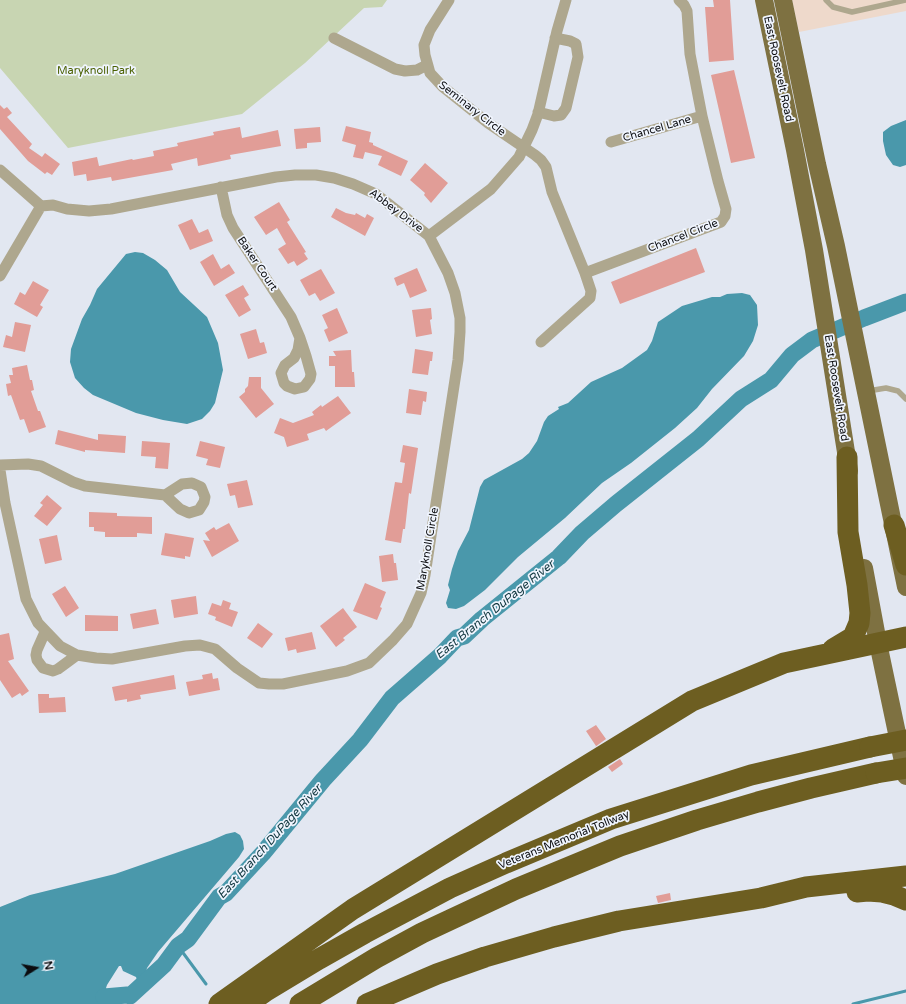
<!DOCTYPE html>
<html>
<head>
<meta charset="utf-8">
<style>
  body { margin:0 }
  #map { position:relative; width:906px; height:1004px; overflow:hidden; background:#e2e7f1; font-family:"Varela Round",sans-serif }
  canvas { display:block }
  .north { position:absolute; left:16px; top:948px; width:40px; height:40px; -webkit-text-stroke:3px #f0f5fe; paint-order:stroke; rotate:79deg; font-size:11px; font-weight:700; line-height:16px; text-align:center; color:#0b0c0f }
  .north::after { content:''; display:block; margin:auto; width:14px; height:18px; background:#0b0c0f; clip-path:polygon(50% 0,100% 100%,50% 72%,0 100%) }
</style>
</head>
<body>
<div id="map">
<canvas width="906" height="1004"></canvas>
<div class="north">N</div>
</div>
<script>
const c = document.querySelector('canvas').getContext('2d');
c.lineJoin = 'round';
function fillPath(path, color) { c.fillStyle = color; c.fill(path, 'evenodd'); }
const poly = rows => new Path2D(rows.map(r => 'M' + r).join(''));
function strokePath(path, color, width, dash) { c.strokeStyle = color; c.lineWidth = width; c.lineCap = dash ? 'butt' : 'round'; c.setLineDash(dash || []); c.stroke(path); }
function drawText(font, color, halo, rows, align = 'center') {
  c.font = font + ' "Varela Round",sans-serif'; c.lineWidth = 3.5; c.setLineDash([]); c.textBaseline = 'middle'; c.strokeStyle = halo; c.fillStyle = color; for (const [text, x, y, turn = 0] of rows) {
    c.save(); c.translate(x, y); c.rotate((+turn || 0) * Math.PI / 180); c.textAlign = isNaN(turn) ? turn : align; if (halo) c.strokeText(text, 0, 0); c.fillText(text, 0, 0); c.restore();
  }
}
fillPath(poly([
  [792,0,906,0,906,11,799,32]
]), '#eed9cb');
fillPath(poly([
  [0,0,387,0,382,7,364,8,305,63,242,114,68,148,0,68]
]), '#c8d5b2');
fillPath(poly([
  [906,120,906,165,900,167,893,165,886,155,883,141,883,132,891,126],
  [135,252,143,253,155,260,167,270,180,292,207,317,218,343,223,370,215,403,210,411,202,419,187,424,163,420,136,413,93,395,84,388,75,378,70,362,71,349,82,319,90,305,97,289,126,254],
  [742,293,750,295,757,305,758,325,753,341,744,356,712,389,697,408,675,428,631,463,602,483,565,518,518,557,485,590,464,606,456,609,448,608,446,603,450,590,448,585,452,569,458,551,469,530,480,487,484,480,522,459,529,453,537,441,544,422,548,416,559,409,558,407,568,403,591,382,622,368,647,350,652,341,658,322,682,306,712,297,720,297,727,294],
  [235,832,240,835,243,841,244,849,239,857,158,952,147,968,141,994,130,996,127,995,114,1004,0,1004,0,907,30,895,115,874,210,841,226,834],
  [119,966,121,966,123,971,136,977,137,980,136,983,131,988,119,991,107,990,106,988,107,985]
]), '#4a98ab');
strokePath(poly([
  [178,946,206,984],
  [853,1004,906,991]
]), '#4a98ab', 3);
strokePath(poly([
  [104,997,127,995,130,996,164,965,178,946,188,939,219,897,226,893,263,853,323,780,360,740,392,698,440,656,457,638,464,636,482,619,559,557,582,533,616,504,698,439,741,399,771,380,792,355,812,340,864,318,906,302]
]), '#4a98ab', 17);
fillPath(poly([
  [713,0,730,0,734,60,709,62,705,7,714,7],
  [734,70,755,158,731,163,711,75],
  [0,105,4,109,7,107,12,113,7,117,32,144,29,148,42,157,45,153,60,164,52,175,47,172,45,174,28,161,0,129],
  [346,126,371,132,369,142,373,143,373,145,408,161,401,176,378,165,382,156,365,152,363,159,353,157,356,145,342,141],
  [240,127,242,138,278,130,281,146,230,155,231,159,198,166,197,158,171,164,173,170,112,181,111,177,87,181,86,174,74,176,72,162,97,157,99,166,132,159,133,160,154,156,153,151,178,146,177,143,214,135,213,132],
  [320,127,321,142,307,143,307,148,296,149,294,129],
  [425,163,448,183,431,203,424,195,425,193,410,180],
  [279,202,290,220,287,222,306,252,304,253,308,259,297,266,294,261,288,264,278,249,286,244,277,228,266,235,254,217],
  [336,208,346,213,355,215,356,213,365,218,367,214,374,218,365,236,331,217],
  [192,219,199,233,208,229,213,241,190,250,178,225],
  [696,248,705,272,620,304,611,282],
  [213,254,221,269,229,264,235,273,214,286,200,262],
  [417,268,427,291,410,298,404,283,397,286,394,278],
  [321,269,335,293,320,301,315,293,309,296,300,280],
  [33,281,49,290,40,305,43,307,37,317,14,304,20,292,25,295],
  [243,285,249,295,244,298,251,310,239,317,225,295],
  [337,308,348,333,329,342,324,330,328,328,322,315],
  [431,308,432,319,430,320,432,334,416,337,412,310],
  [15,322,31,325,25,352,3,347,6,335,12,337],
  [256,329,260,343,264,342,267,353,248,359,240,334],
  [415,349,433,352,432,361,430,361,428,375,412,373],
  [351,350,352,372,354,372,355,387,335,387,335,366,329,366,329,356,336,356,333,351],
  [27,365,30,380,32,380,34,390,31,391,38,411,40,411,46,427,29,433,24,419,20,420,11,395,8,396,6,384,11,383,9,375,13,375,12,368],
  [249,377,261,377,261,388,274,404,256,418,239,397,245,392,245,389,248,386],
  [409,389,427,392,426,402,423,401,421,415,406,413],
  [338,396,351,413,326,431,324,428,307,434,309,440,287,447,284,437,274,433,280,418,293,423,301,420,314,415,312,412,321,405,322,407],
  [58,430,98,440,98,434,126,436,125,453,85,450,85,452,55,444],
  [142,441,170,443,168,469,155,468,156,457,141,456],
  [200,441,225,447,220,468,206,465,208,459,196,456],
  [403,445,418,448,411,494,409,493,405,529,403,529,401,543,385,540,395,482,402,483,405,463,400,462],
  [247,480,253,505,238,508,235,495,230,496,227,484],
  [47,495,62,508,47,526,34,516,43,505,40,503],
  [89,512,117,513,117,516,152,517,152,534,137,533,137,537,105,537,105,532,94,531,94,527,89,527],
  [229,523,239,541,212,557,203,540,210,541,205,533,214,527,216,530],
  [165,533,194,538,190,557,185,556,185,559,161,555],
  [57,535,62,560,45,564,39,539],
  [393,554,394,563,396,563,398,580,382,582,379,556],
  [365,583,386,592,380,607,382,608,377,620,353,611],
  [65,586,79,608,66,617,52,594],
  [196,596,198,614,174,618,171,600],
  [223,600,231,603,229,609,238,612,232,627,215,620,216,617,208,614,212,603,221,606],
  [343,608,357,627,343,638,345,640,336,647,320,626],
  [156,609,159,624,133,629,130,614],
  [85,615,118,616,118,631,85,631],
  [258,623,273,634,262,648,247,638],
  [312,632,316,649,297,653,296,649,288,651,285,638],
  [9,633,14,659,8,661,29,691,22,696,20,693,12,698,0,680,0,635],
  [212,673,213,679,218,678,220,690,189,696,186,682,203,679,202,675],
  [174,675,176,689,140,695,141,699,127,702,127,699,115,701,112,687],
  [38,694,49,694,49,698,65,697,66,712,39,713],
  [596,725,606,739,595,747,596,746,586,731],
  [620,759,623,764,612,772,608,767],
  [670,893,671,900,658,903,656,896]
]), '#e19d97');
strokePath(poly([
  [826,0,833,7,852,12,906,0],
  [868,391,886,388,898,391,906,399]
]), '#aea78e', 5.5);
strokePath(poly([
  [449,0,430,30,424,45,425,55,430,73,443,87,488,123,535,155,541,160,546,167,552,192,585,273,721,222,725,216,726,209,718,181,702,116,690,54,687,11,684,5,679,0],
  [334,38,395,69,405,71,417,70,427,65],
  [538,112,554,116,561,115,566,108,578,57,576,44,570,41,555,38],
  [611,142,702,116],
  [0,170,41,206,53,205,67,209,89,211,111,209,276,177,295,175,316,175,334,178,353,184,376,194,429,236,448,273,455,293,460,318,460,332,458,360,425,575,421,593,407,624,393,640,369,663,347,671,283,684,269,684,259,683,237,668,215,649,200,645,185,646,112,659,96,658,77,655,60,646,38,623,26,599,5,503,0,470],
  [221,187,227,215,233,228,291,317,300,338,298,350,294,358,285,365,281,373,284,383,287,386,295,389,304,387,310,379,311,374,306,356,300,338],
  [429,236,491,189,519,157,532,130,538,114,557,31,566,0],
  [0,276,41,206],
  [541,342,590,298,591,291,585,273],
  [0,465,28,464,41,466,73,482,85,486,165,495,180,509,189,513,199,510,204,502,205,497,201,487,192,483,182,484,165,495],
  [45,632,37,650,36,655,37,660,43,668,53,671,58,669,77,655]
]), '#aea78e', 11);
strokePath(poly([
  [764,0,795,150,814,250,849,471],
  [783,0,817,164,836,246,906,587],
  [864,568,878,643,906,776]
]), '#7e7141', 18);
strokePath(poly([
  [894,525,906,565],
  [833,649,853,637,859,623,860,613,857,585,848,532,847,457],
  [857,892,868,891,882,892,894,895,906,900],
  [219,1004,353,909,692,701,784,663,906,637],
  [248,1004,266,991,319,959,365,933,450,888,506,863,611,819,751,775,870,747],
  [300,1004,376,958,422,933,516,889,620,846,697,820,758,802,811,788,876,773],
  [367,1004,437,974,485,957,554,937,619,921,761,898,806,887,906,876]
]), '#6d5e21', 21);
strokePath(poly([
  [870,747,906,740],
  [876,773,906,768]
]), '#6d5e21', 21);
drawText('11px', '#0b0c0f', '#f0f5fe', [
  ["East Roosevelt Road",778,69,78],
  ["Seminary Circle",472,109,38],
  ["Chancel Lane",657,129,-16],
  ["Abbey Drive",396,211,37],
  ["Chancel Circle",683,236,-21],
  ["Baker Court",257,264,56],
  ["East Roosevelt Road",836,388,81],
  ["Maryknoll Circle",428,549,-80],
  ["Veterans Memorial Tollway",564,840,-22]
]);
drawText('11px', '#4a6000', '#f0f5fe', [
  ["Maryknoll Park",96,71]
]);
drawText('italic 12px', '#11373f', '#f0f5fe', [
  ["East Branch DuPage River",495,610,-39],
  ["East Branch DuPage River",270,842,-48]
]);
</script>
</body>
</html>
